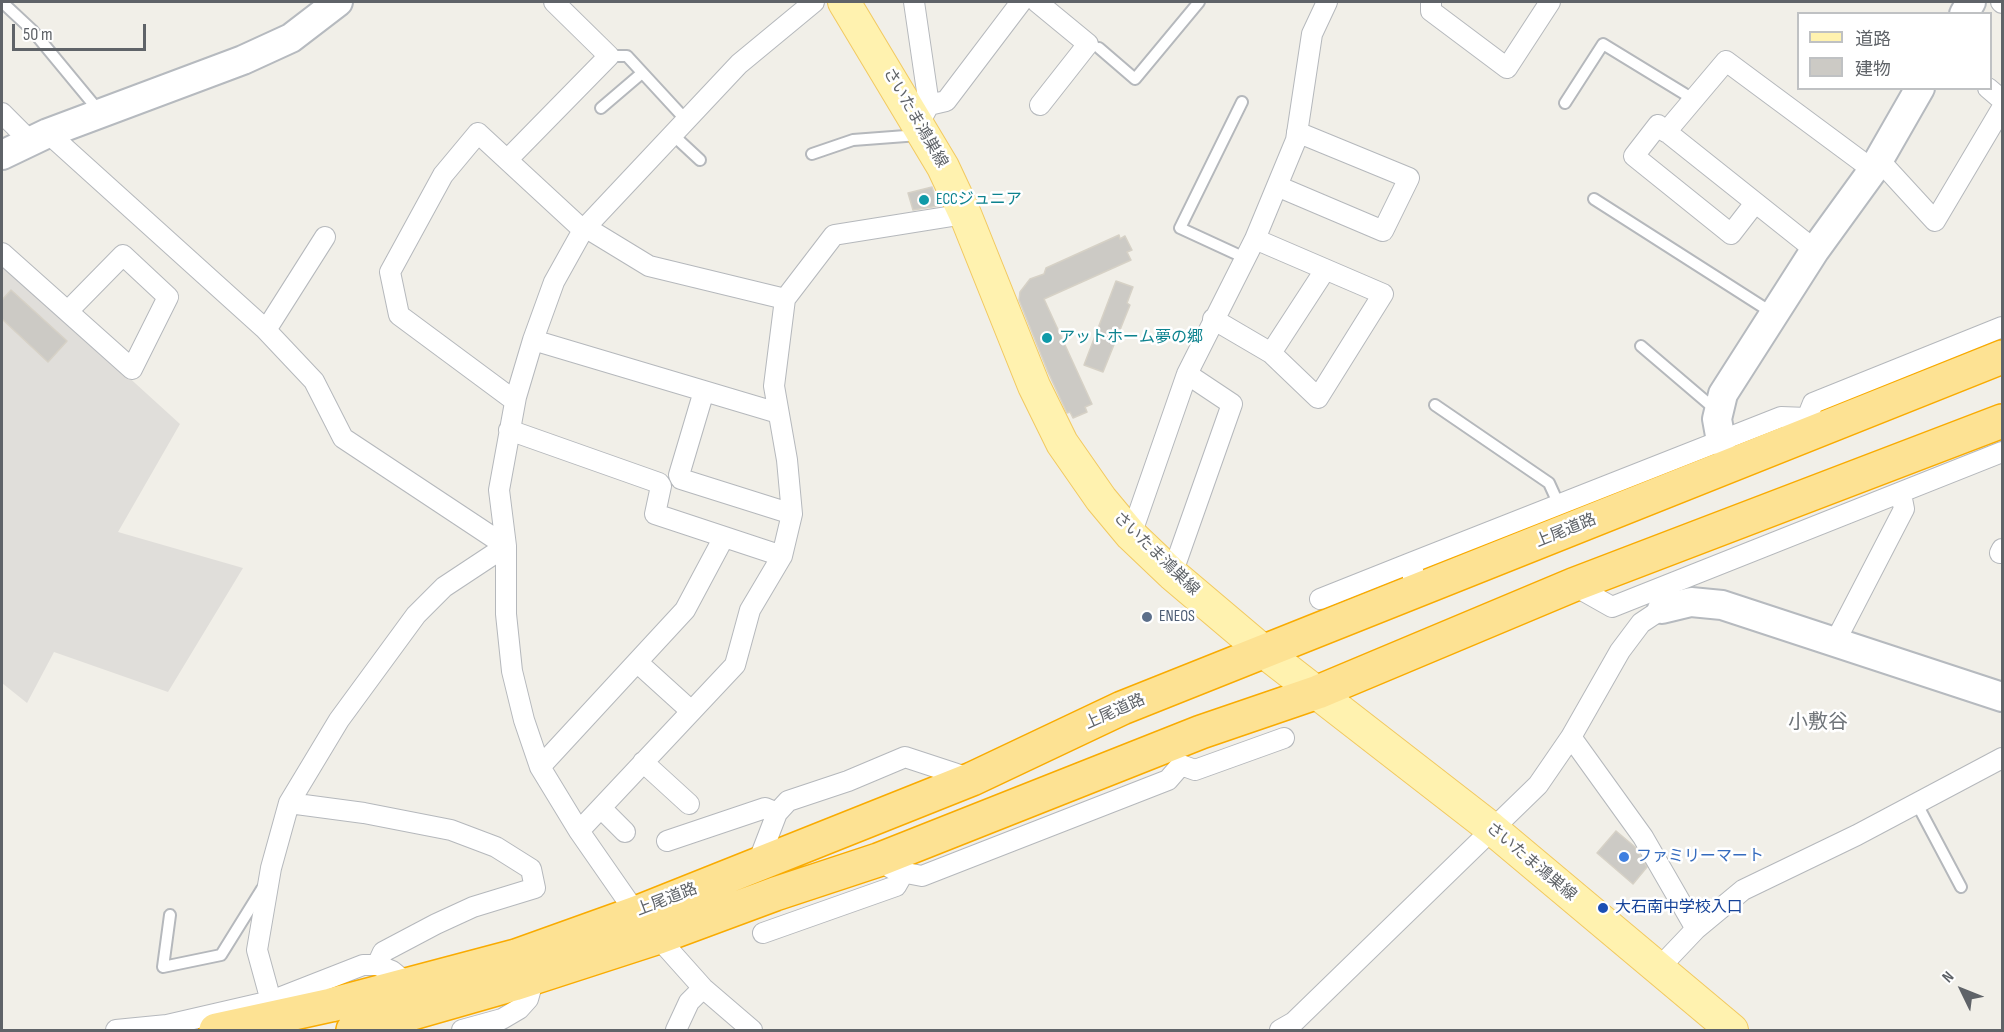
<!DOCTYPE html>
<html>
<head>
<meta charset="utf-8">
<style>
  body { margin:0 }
  #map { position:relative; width:2004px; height:1032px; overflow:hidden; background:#f1efe8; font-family:"Sofia Sans Condensed","Noto Sans JP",sans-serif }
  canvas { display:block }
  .frame { position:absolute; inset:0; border:3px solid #5f6368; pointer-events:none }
  .legend { position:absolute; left:1797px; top:12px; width:195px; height:78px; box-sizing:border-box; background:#fff; border:2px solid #bfc1c3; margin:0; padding:8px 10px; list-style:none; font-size:18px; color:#5f6368 }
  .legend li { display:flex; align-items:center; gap:12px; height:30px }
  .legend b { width:30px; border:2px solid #bfc1c3 }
  .north { position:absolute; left:1932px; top:960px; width:60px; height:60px; -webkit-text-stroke:4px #fff; paint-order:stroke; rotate:313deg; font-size:16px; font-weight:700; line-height:24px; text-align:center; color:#5f6368 }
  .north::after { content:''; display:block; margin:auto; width:21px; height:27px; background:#5f6368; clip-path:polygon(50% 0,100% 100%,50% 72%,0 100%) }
  .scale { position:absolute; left:12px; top:24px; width:134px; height:27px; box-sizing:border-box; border:3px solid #5f6368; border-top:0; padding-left:8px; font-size:18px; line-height:21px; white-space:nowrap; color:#5f6368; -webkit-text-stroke:4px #fff; paint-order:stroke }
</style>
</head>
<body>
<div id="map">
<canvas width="2004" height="1032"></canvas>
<div class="frame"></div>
<ul class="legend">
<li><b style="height:8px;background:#fff2af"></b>道路</li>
<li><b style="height:16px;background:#cccac5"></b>建物</li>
</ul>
<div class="north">N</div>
<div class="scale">50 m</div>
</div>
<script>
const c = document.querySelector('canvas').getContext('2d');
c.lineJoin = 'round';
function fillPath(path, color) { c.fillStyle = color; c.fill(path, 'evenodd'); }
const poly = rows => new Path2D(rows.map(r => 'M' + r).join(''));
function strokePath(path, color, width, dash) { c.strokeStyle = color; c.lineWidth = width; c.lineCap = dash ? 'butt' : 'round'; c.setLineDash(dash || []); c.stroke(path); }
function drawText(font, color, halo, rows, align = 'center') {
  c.font = font + ' "Sofia Sans Condensed","Noto Sans JP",sans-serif'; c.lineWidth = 5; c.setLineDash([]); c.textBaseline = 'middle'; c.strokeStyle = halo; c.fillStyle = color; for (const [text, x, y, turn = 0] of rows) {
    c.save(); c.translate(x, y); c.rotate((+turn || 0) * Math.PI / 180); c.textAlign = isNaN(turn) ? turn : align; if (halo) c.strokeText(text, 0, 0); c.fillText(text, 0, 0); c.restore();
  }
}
fillPath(poly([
  [2,262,180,424,118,532,243,568,168,692,54,652,27,703,2,683]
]), '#e0deda');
const building = poly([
  [932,187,938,206,913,210,908,193,932,187],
  [1119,235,1120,239,1125,236,1132,250,1127,252,1131,260,1044,299,1092,404,1085,407,1087,412,1073,418,1070,412,1067,413,1048,372,1019,300,1020,292,1030,279,1044,274,1046,268,1119,235],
  [1116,281,1133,287,1127,303,1130,305,1103,372,1084,365,1116,281],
  [11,290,67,341,48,362,2,319,2,300,11,290],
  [1616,831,1635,847,1647,867,1633,884,1597,853,1616,831]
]);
fillPath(building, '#cccac5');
strokePath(building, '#d6d1c6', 1.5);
const lane = poly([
  [2,2,32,30,99,111],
  [1099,48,1135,79,1199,2],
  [609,56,627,56,686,120],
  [1242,102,1180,228,1245,258],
  [1565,103,1603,44,1693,99],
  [601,108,642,73],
  [672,134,700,160],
  [812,154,853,140,919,135],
  [1594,199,1774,314],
  [1641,346,1716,410],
  [1435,405,1549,483,1559,505],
  [1917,804,1961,887],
  [170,915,163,967,221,955,262,889]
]);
const street = poly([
  [914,2,929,105,923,116],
  [1037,2,1088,44,1040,105],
  [1431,2,1431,11,1507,68,1550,2],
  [2001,2,2002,3],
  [1988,88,2002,100],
  [929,105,946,101,1021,2],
  [2,113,31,142],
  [1666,132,1726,61,1873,170],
  [48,133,264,328,314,381,343,438,506,546,444,587,416,615,339,720,289,803,271,868,257,950,271,1001],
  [508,159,609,56,554,2],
  [1879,160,1935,221,2002,108],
  [1277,186,1383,231,1409,178,1297,132],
  [1755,203,1731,234,1634,156,1658,125,1815,250],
  [585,227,649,266,785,299],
  [2,253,132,369,168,297,123,255,68,311],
  [1213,319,1271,353,1318,398,1383,294,1255,239],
  [266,330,325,237],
  [533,340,778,413],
  [1271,353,1325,270],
  [704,391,679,475,681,479,792,514],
  [515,401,399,315,390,272,443,175,478,133,583,230],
  [1807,418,1813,403,2002,327],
  [509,430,659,483,661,486,655,514,782,556],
  [1131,535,1187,374,1255,239,1296,140,1312,34,1327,2],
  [2000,553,2002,549],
  [1172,574,1232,404,1187,374],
  [1573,585,1612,607,2002,452],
  [1413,592,1413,562,1781,417,1807,418,1822,429],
  [1320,599,1413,562],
  [1835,642,1904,509,1901,494],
  [637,662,690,710],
  [1571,737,1643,837,1696,929],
  [643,762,689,804],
  [540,767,685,610,724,537],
  [289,803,364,813,451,830,496,847,531,869,535,888,473,907,436,924,383,952,377,965],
  [601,808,625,832],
  [579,831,735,665,750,610,782,556,792,514,787,460,774,386,785,299,834,235,965,214],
  [667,841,765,808,777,813],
  [878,860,896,871,922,876,1168,780,1181,765,1195,770,1284,738],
  [757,865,777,813,788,801,848,781,905,757,972,779],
  [763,933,896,886,904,872],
  [1659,968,1696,929,1743,890,1857,835,2002,758],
  [116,1030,167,1025,271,1001,363,965,377,965,392,971,408,984],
  [462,1030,502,1019,519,1009,528,999,534,978],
  [676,1030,689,1002,703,988],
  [752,1030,703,988,636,913,579,831,540,767,524,720,512,671,506,614,506,546,499,490,516,397,533,340,554,282,583,230,739,64,814,2],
  [1280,1030,1294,1022,1538,785,1571,737,1620,651,1641,623,1662,609,1657,590]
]);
const secondary = poly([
  [1964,14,1971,2],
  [2,155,48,133,243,60,291,38,338,2],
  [1721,441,1717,419,1723,394,1815,250,1873,170,1920,88],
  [1662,609,1691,602,1722,605,2002,697]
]);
const primary = poly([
  [844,2,943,167,965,214,1034,386,1062,443,1101,499,1131,535,1172,574,1263,651,1491,828,1732,1030]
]);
const highway = poly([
  [216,1030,331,1005,516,956,636,913,972,779,1122,708,2002,357],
  [353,1030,514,984,659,937,775,894,878,860,1201,732,1318,692,1573,585,2002,421]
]);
strokePath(lane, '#b5b8bc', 14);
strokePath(street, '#b5b8bc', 22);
strokePath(secondary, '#b6babf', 32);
strokePath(primary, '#f2c960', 34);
strokePath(highway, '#f9ab00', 36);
strokePath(lane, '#fff', 10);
strokePath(street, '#fff', 20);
strokePath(secondary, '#fff', 28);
strokePath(primary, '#fff2af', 32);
strokePath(highway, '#fde293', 33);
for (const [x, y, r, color] of [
  [924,200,6,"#0f9aa8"],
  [1047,338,6,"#0f9aa8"],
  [1147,617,6,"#5c6f8a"],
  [1624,857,6,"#3f7fe0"],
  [1603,908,6,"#1a4fb4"]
]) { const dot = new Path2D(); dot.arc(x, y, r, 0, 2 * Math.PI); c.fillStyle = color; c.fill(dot); strokePath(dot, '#fff', 2); }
drawText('16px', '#5f6368', '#fff', [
  ["さいたま鴻巣線",915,118,60],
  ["上尾道路",1566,531,-22],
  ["さいたま鴻巣線",1156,554,44],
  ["上尾道路",1115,712,-24],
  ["さいたま鴻巣線",1531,862,40],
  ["上尾道路",667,900,-21]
]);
drawText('16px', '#0d838f', '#fff', [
  ["ECCジュニア",936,200],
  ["アットホーム夢の郷",1059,338]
], 'left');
drawText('16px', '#4e5e75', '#fff', [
  ["ENEOS",1159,617]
], 'left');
drawText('16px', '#366cbe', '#fff', [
  ["ファミリーマート",1636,857]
], 'left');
drawText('16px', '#164399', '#fff', [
  ["大石南中学校入口",1615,908]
], 'left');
drawText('20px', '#70757a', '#fff', [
  ["小敷谷",1818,723]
]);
</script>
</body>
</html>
